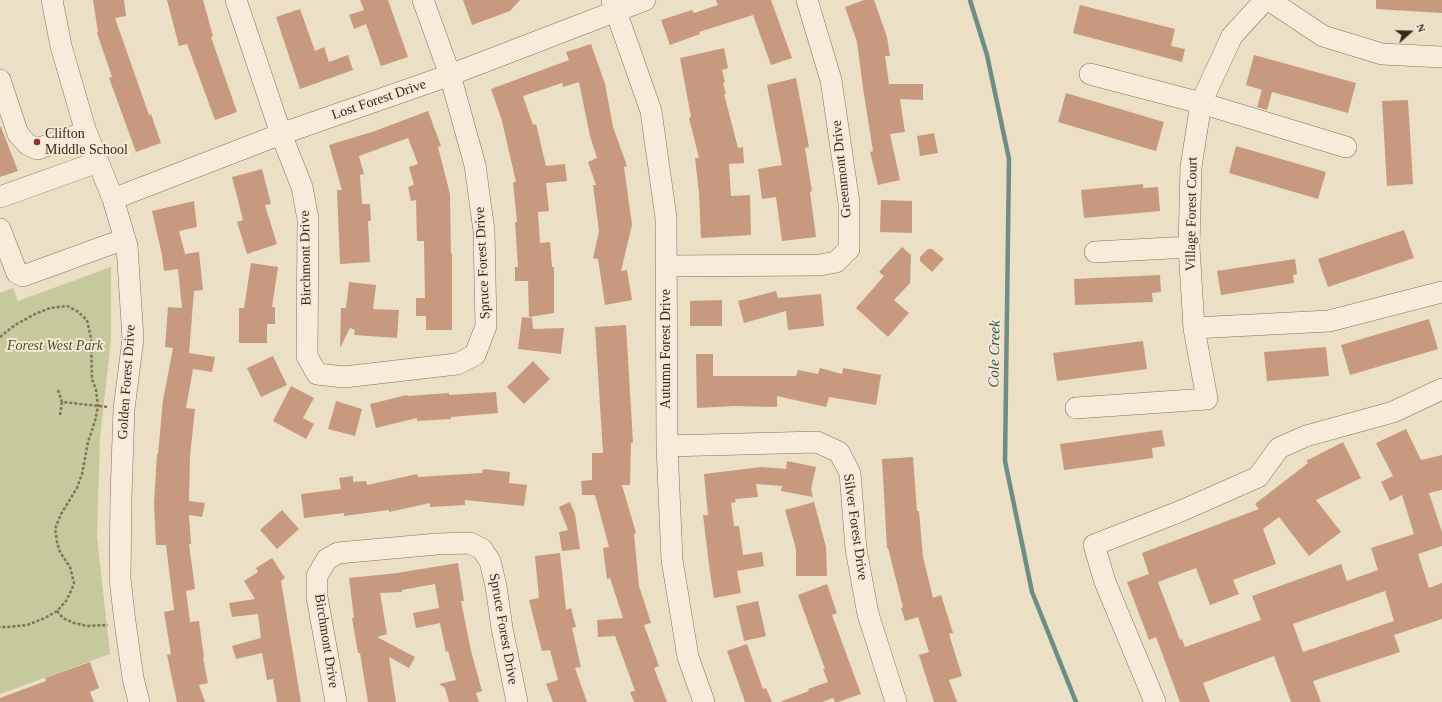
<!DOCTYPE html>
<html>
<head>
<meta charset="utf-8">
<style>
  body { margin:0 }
  #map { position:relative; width:1442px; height:702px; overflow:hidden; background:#ebdfc6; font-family:"Times New Roman",serif }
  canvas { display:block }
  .north { position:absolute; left:1390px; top:12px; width:40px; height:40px; -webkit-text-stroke:3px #f3e9d5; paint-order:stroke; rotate:70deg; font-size:11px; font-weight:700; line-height:16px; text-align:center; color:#362a20 }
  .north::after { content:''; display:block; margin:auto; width:14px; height:18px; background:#362a20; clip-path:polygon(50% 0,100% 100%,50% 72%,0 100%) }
</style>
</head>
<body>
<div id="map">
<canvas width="1442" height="702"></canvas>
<div class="north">N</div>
</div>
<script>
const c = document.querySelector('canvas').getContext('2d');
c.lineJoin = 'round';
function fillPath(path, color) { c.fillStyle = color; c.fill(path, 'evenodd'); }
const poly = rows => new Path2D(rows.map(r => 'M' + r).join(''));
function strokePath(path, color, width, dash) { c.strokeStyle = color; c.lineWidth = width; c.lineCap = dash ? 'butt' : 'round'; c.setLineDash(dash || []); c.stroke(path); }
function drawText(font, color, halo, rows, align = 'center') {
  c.font = font + ' "Times New Roman",serif'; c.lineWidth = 4; c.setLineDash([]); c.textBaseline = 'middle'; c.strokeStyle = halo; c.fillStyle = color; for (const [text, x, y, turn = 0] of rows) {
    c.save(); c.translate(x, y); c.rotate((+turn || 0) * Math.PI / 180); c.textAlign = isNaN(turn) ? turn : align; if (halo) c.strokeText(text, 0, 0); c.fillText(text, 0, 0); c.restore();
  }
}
fillPath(poly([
  [111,267,111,339,100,438,97,537,110,654,0,694,0,293,13,288,18,301]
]), '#c5c99b');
strokePath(poly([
  [970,0,987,55,1009,159,1005,461,1032,592,1076,702]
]), '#6e8d84', 4.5);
fillPath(poly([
  [93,0,124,0,126,16,115,18,149,115,151,114,161,143,136,152,109,78,112,77,97,33,98,32],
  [167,0,203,0,213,36,211,37,237,112,215,120,187,44,179,46],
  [360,0,388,0,408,57,381,66,366,24,354,29,349,15,364,10],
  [463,0,520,0,510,11,472,25],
  [716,0,771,0,792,58,771,65,753,15,699,32,700,34,670,45,661,20,692,10,694,13,718,5],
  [864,0,874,0,887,37,890,56,885,56,889,84,923,84,923,100,900,99,905,132,890,134,900,180,878,185,870,152,873,151,863,88,857,42,845,7],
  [1376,0,1442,0,1442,13,1376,9],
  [1080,5,1175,29,1171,46,1185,49,1182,62,1073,33],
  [300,9,315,51,324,47,329,62,348,55,353,70,300,89,276,17],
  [591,44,605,84,613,127,627,166,624,167,632,225,621,271,627,270,632,300,605,305,598,259,593,258,599,231,593,185,596,185,588,162,597,158,590,136,579,82,563,87,562,83,523,96,533,125,536,124,546,166,565,164,567,181,546,183,549,211,538,212,540,243,550,242,552,267,554,267,554,313,529,317,528,281,515,281,515,267,518,267,515,222,517,222,513,182,516,182,502,121,491,89,569,60,566,52],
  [724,48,728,68,722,70,725,82,723,83,726,94,724,94,738,148,743,147,744,163,729,164,731,196,750,195,751,235,701,238,699,193,695,158,699,158,689,118,691,117,680,58],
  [1254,55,1356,83,1348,113,1272,92,1267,110,1257,107,1262,90,1246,85],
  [796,78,809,147,805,148,812,191,810,192,816,237,782,241,776,197,762,199,758,169,782,165,767,85],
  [1066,93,1164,122,1156,151,1058,122],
  [1408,100,1413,184,1387,186,1382,101],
  [428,111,441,146,438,147,450,194,451,254,452,254,452,330,426,330,426,316,416,316,416,298,425,298,424,241,417,241,416,200,411,201,408,187,414,185,409,167,418,164,408,138,359,156,364,174,360,175,362,204,370,204,371,221,368,221,370,262,340,264,337,190,342,190,329,145,375,131],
  [0,127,1,127,18,171,0,177],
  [934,133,938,153,920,156,917,136],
  [1236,146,1326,172,1318,199,1229,173],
  [262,169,271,204,265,205,277,244,247,254,237,222,243,220,232,177],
  [1143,184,1143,188,1158,187,1160,211,1084,218,1081,190],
  [881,200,912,201,912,233,880,232],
  [194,201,197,227,179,231,185,254,199,252,203,290,194,291,189,353,215,357,212,372,193,369,186,408,195,409,190,456,189,501,205,503,202,517,189,515,191,544,189,544,195,589,186,591,190,622,199,621,204,657,203,658,208,683,199,685,205,702,177,702,167,655,171,654,164,612,174,610,166,545,156,545,154,504,157,454,158,454,163,400,173,348,165,347,168,307,182,308,178,269,164,271,162,255,152,211],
  [1404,230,1414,258,1328,287,1318,259],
  [902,247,911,255,910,283,894,300,909,313,888,337,856,308,884,276,879,272],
  [928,249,932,249,944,259,932,272,920,261,920,257],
  [1295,259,1297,274,1293,275,1294,283,1221,295,1217,271],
  [251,263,278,267,272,307,275,307,275,324,267,324,267,343,239,343,239,308,244,308],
  [1160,275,1161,292,1152,293,1153,302,1075,305,1074,279],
  [349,282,376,285,373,309,399,310,397,338,354,335,355,330,350,328,340,348,341,308,346,308],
  [776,291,778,298,821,294,824,326,788,330,786,311,744,323,738,301],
  [722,300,722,326,690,326,690,301],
  [522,317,532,318,533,329,564,328,561,354,518,349],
  [1429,319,1438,349,1350,375,1341,345],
  [626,325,633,443,631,443,630,485,622,485,636,533,634,534,639,586,651,623,644,625,659,666,654,668,667,702,634,702,630,692,635,691,615,636,598,637,597,620,623,618,610,578,607,579,603,548,609,547,595,495,582,495,581,481,592,480,592,453,603,453,595,327],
  [1143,341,1147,369,1057,381,1053,353],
  [1326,347,1329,376,1267,381,1264,352],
  [696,354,713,354,713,376,796,376,798,370,818,374,820,368,842,374,843,368,881,375,876,405,829,397,826,407,777,396,777,407,734,406,697,408],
  [273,356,287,385,261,397,247,368],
  [533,361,550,379,524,404,507,387],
  [291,386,314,398,303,418,314,424,306,439,273,421],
  [496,392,498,413,451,417,451,419,417,421,417,418,376,428,370,404,407,395,408,396,449,393,449,395],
  [336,401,362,409,355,436,328,429],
  [1406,429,1421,460,1442,455,1442,490,1429,493,1442,532,1442,546,1418,554,1429,588,1442,583,1442,619,1394,635,1400,652,1313,681,1321,702,1291,702,1274,656,1203,683,1210,702,1180,702,1156,637,1149,640,1127,582,1149,574,1142,553,1259,509,1255,504,1308,463,1306,461,1343,442,1361,478,1316,500,1341,532,1309,556,1279,517,1263,529,1276,564,1233,580,1239,594,1210,605,1196,568,1158,582,1180,640,1182,639,1185,647,1261,620,1252,596,1341,564,1347,581,1378,570,1371,548,1414,534,1402,495,1390,501,1381,482,1393,476,1376,443],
  [1385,591,1394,621,1303,652,1293,624],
  [1162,430,1165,446,1152,448,1153,458,1064,470,1060,444],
  [913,457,917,511,919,511,923,557,933,598,941,595,953,633,949,634,962,676,949,680,957,702,934,702,919,655,929,652,918,617,905,621,901,608,903,607,888,548,887,548,882,459],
  [787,461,816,467,811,489,813,497,781,491,782,486,756,484,758,497,735,499,736,502,731,503,734,526,739,526,743,555,762,552,764,566,737,571,741,593,714,598,709,565,703,515,708,515,704,474,761,467,786,469],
  [483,469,510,472,509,483,527,485,524,506,465,500,465,505,430,507,430,503,389,512,389,510,344,516,344,513,304,518,301,494,341,489,339,478,353,476,353,482,366,481,367,485,417,474,418,477,482,473],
  [570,502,575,514,580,549,562,551,559,532,568,530,559,507],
  [814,502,826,547,827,576,796,576,796,549,785,510],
  [282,510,299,529,277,549,260,530],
  [560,553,566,610,571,608,576,627,572,628,581,667,575,668,587,702,553,702,546,684,558,680,550,650,542,651,529,600,539,598,535,556],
  [272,558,285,578,281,581,301,702,277,702,273,679,267,680,262,653,236,659,232,646,261,638,258,614,232,617,229,603,255,599,244,581,258,572,256,568],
  [458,563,464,601,461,601,471,651,482,691,476,693,479,702,449,702,445,688,439,684,456,680,448,651,446,652,440,623,416,628,413,613,439,608,435,584,402,590,402,592,380,593,387,634,377,637,415,657,409,668,389,657,396,702,368,702,360,653,358,653,352,618,354,618,349,578,397,573],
  [827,584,837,613,832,615,861,694,838,702,835,702,833,698,822,702,782,702,782,701,809,691,808,689,828,682,823,669,825,669,798,595],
  [758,601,766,636,744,641,736,606],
  [747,644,763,689,766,688,772,702,745,702,727,651],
  [90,662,99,688,90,692,94,702,0,702,0,698,46,681,45,678]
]), '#c79a7f');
const minor = poly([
  [52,0,61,46,85,129,113,199,127,246,133,339,124,409,121,496,120,579,125,622,133,678,139,702],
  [236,0,281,134,302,187,308,219,307,356,317,374,344,377,457,364,475,355,486,326,484,231,475,165,450,75,423,0],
  [612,0,651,111,666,218,667,446,672,560,688,657,704,702],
  [1269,0,1323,36,1382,54,1442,57],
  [1090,74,1201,103,1346,147],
  [0,80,18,134,27,144,37,149,86,132],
  [0,197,98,162],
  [113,199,281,134,450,75,645,0],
  [0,229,17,273,23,276,108,245,125,240],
  [1095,252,1189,247],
  [666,266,820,265,836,262,849,249,849,203,831,80,807,0],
  [1194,328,1329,321,1442,292],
  [1076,408,1207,399,1194,328,1189,247,1191,167,1201,103,1232,36,1265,0],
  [667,446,817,442,839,452,850,473,856,549,868,614,896,702],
  [336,702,317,597,317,576,327,559,338,553,437,544,470,543,482,549,490,561,496,586,502,628,517,702],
  [1155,702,1105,582,1094,545,1181,511,1258,477,1279,448,1306,436,1393,412,1442,389]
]);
strokePath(minor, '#85715d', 22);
strokePath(poly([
  [0,337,15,325,35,314,50,308,67,306,77,311,87,320,91,338,92,379,96,390,98,406,95,421,88,442,82,474,77,488,61,514,55,529,57,542,60,552,70,567,74,583,71,591,66,601,57,611,45,618,27,625,8,627,0,627],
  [58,390,62,402,108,407],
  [60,415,62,402],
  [57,611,63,618,74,623,87,626,108,625]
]), '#85715d', 2.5, [3, 2]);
strokePath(minor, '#f6ecd9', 21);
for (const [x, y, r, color] of [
  [37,142,4,"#903136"]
]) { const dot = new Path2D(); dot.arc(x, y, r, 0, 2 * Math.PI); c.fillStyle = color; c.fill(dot); strokePath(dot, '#f3e9d5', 1.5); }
drawText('14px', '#362a20', '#f3e9d5', [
  ["Lost Forest Drive",379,100,-19],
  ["Greenmont Drive",842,169,-96],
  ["Village Forest Court",1192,214,-89],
  ["Birchmont Drive",306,258,-91],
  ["Spruce Forest Drive",483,263,-93],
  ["Autumn Forest Drive",666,349,-90],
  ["Golden Forest Drive",127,382,-86],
  ["Silver Forest Drive",855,527,82],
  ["Spruce Forest Drive",503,629,80],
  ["Birchmont Drive",326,641,81]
]);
drawText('14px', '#362a20', '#f3e9d5', [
  ["Clifton",45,134],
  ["Middle School",45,150]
], 'left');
drawText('italic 14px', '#495128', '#f3e9d5', [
  ["Forest West Park",55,346]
]);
drawText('italic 15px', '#305551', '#f3e9d5', [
  ["Cole Creek",995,354,-89]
]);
</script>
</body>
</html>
